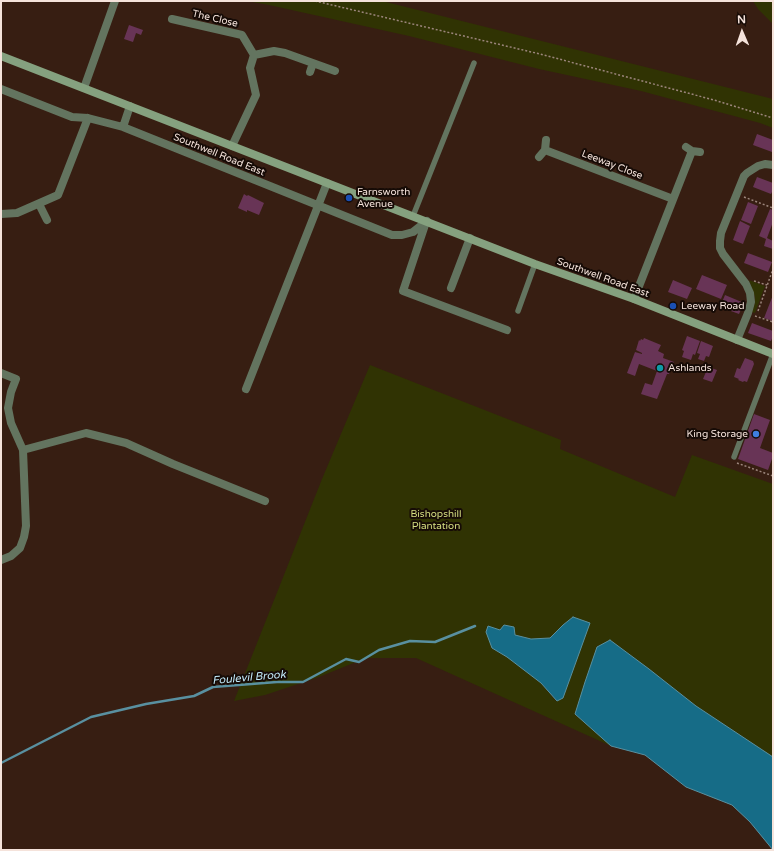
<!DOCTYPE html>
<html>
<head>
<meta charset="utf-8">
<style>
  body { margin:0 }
  #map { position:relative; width:774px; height:851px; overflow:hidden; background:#371e12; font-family:"Varela Round",sans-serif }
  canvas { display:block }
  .frame { position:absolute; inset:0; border:2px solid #f5e3db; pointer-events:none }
  .north { position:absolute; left:722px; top:12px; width:40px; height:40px; -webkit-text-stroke:3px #160b06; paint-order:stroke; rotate:358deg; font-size:11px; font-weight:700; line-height:16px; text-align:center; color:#f5e3db }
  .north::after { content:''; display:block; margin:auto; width:14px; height:18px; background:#f5e3db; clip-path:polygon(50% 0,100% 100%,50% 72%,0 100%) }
</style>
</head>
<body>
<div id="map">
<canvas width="774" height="851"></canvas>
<div class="frame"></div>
<div class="north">N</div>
</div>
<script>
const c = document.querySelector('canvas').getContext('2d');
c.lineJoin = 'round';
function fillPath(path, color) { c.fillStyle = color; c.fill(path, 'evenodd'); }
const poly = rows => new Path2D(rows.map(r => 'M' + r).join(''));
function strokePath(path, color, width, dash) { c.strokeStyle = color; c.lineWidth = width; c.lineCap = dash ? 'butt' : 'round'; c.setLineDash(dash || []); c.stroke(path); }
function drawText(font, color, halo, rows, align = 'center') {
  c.font = font + ' "Varela Round",sans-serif'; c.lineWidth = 4; c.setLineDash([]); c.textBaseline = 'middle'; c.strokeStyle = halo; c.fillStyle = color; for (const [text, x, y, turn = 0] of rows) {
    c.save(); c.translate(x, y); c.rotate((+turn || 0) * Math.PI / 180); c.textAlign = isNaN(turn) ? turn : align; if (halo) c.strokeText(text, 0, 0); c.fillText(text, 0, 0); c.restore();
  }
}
fillPath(poly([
  [247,1,382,1,773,99,773,128,760,123,641,91,539,69,409,36,269,5],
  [753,1,773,1,773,24,758,9],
  [749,280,765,286,755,313,752,312,755,303,755,297],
  [370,365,561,440,560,449,675,497,692,455,773,484,773,757,696,706,649,669,610,640,575,714,611,746,416,658,366,658,319,677,265,695,234,701,322,479],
  [573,617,556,701,541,683,507,657,492,648,488,627,500,630,513,627,515,635,531,639,550,638,563,625]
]), '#303303');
const water = poly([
  [573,617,590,623,563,698,557,701,541,683,507,657,492,648,486,632,488,626,500,630,504,625,514,627,515,635,531,639,550,638,563,625,573,617],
  [610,640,649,669,696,706,773,757,773,850,750,822,732,805,686,787,645,755,611,746,575,714,585,682,597,647,610,640]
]);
fillPath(water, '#166c87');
strokePath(water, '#5990a0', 1);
strokePath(poly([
  [1,763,91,717,146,704,194,696,213,687,277,682,303,682,346,659,359,662,379,650,410,641,435,642,475,626]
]), '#5990a0', 2.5);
fillPath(poly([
  [129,25,143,30,141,35,136,33,133,42,124,39],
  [757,134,773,140,773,148,772,152,753,145],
  [757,177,773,183,773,190,771,194,753,187],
  [244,194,247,196,248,195,264,203,259,215,247,210,247,212,238,208],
  [748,202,758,206,751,224,741,220],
  [770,209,773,210,773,222,767,238,773,241,773,249,764,246,766,239,759,236],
  [740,221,750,226,743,244,733,240],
  [748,253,772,262,768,272,744,263],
  [702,275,727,285,721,299,696,289],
  [673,280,692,288,687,299,668,292],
  [725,295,744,303,739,314,720,307],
  [773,295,773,321,764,318],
  [752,323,773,331,773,336,771,341,748,333],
  [687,336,700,341,695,355,693,354,691,360,682,357,684,351,682,350],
  [644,338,661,345,658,351,664,354,663,358,674,362,669,374,667,374,657,399,641,394,645,383,652,385,657,371,639,364,635,376,627,373,635,352,642,354,642,353,636,350,639,340,640,341,641,339,643,340],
  [701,341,713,346,709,357,706,356,704,361,698,359,700,354,697,353],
  [745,358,753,361,754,364,747,382,744,381,743,382,738,380,739,379,734,377,737,368,740,369],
  [708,367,717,370,712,382,703,379],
  [754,414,770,420,760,448,773,453,773,456,768,470,738,459]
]), '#683456');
strokePath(poly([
  [315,1,540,54,714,100,773,118],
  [744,197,773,208],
  [754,281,767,285],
  [758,311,773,269],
  [755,316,773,322],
  [737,463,773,476]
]), '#9b857b', 1.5, [2, 2]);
strokePath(poly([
  [413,216,474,63],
  [518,311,535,264],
  [734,457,773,354]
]), '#63745f', 5.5);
strokePath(poly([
  [172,19,242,35,254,55,274,51,285,53,335,71],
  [310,72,313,63],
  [84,88,115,1],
  [1,89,72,117,88,118,123,127,392,235,402,235,413,232,427,221],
  [123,127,130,106],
  [232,146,256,95,250,68,254,55],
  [686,147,692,151,700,152],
  [545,150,673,199],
  [539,157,545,150,546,140],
  [39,204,47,220],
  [1,214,17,213,58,195,88,118],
  [426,222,403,291,507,330],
  [451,288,470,238],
  [634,299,692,151],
  [737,340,748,313,751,302,750,293,746,284,723,254,720,248,720,241,721,233,744,176,747,173,758,166,765,164,773,165],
  [1,373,16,379,11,392,8,408,11,423,23,450],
  [246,389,327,183],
  [1,560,11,556,20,548,24,537,26,526,23,450,86,433,126,443,173,464,265,501]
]), '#63745f', 8);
strokePath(poly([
  [1,56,535,264,634,299,773,354]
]), '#85a17f', 8);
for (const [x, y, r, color] of [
  [349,198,4,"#1a4fb4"],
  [673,306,4,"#1a4fb4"],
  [660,368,4,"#0f9aa8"],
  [756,434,4,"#3f7fe0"]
]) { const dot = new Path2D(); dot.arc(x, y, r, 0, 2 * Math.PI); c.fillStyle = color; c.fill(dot); strokePath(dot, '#160b06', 1.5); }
drawText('10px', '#f5e3db', '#160b06', [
  ["The Close",215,19,13],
  ["Southwell Road East",219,155,22],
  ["Leeway Close",612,165,21],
  ["Southwell Road East",603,278,20]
]);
drawText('10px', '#f5e3db', '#160b06', [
  ["Farnsworth",357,192],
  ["Avenue",357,204],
  ["Leeway Road",681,306],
  ["Ashlands",668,368],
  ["King Storage",748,434,"right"]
], 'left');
drawText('10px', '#d4dd80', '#160b06', [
  ["Bishopshill",436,514],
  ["Plantation",436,526]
]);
drawText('italic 11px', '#c3ebfb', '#160b06', [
  ["Foulevil Brook",249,678,-5]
]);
</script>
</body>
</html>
